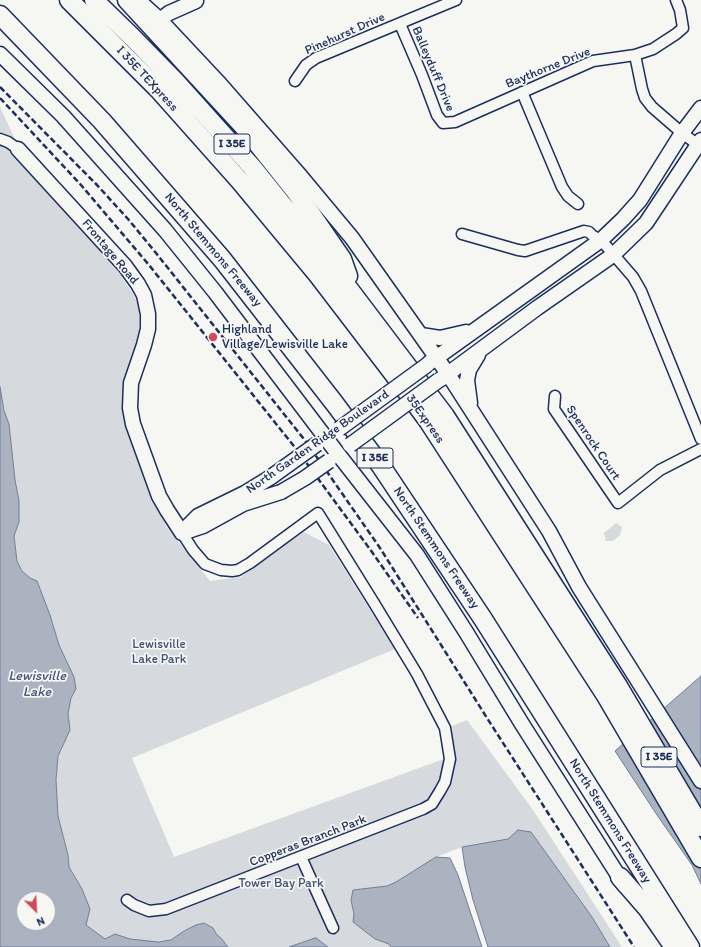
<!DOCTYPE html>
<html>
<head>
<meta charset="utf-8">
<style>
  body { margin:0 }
  #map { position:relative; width:701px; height:947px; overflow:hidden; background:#f6f6f2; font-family:Itim,sans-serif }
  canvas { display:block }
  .north { position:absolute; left:16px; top:891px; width:40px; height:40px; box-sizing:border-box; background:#f6f6f2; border:1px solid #9ea6b7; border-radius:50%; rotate:156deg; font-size:11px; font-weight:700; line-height:16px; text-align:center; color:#1b2f5e }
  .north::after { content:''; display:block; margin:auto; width:14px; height:18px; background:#d1495b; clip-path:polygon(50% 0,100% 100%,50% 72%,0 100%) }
</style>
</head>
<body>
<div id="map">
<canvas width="701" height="947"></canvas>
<div class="north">N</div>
</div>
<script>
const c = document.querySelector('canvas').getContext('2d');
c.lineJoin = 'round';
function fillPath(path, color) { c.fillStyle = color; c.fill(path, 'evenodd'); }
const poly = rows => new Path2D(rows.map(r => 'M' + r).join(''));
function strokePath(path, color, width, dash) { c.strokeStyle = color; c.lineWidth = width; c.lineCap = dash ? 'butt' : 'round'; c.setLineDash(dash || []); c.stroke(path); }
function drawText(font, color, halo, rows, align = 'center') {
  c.font = font + ' Itim,sans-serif'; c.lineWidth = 3.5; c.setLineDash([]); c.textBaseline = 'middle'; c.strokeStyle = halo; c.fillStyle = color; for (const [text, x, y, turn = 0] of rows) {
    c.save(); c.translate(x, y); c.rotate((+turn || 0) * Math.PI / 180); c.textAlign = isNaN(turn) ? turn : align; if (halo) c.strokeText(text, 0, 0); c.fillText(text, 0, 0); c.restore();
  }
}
fillPath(poly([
  [0,107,26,163,113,264,135,297,139,310,139,334,125,381,124,409,125,421,156,506,167,527,210,581,241,577,304,532,329,545,395,649,132,758,174,857,444,759,444,742,439,731,467,720,533,810,622,947,610,947,592,917,531,832,519,830,508,839,462,847,436,857,396,882,387,886,353,890,351,900,354,914,365,931,375,939,389,944,391,947,328,947,315,938,289,947,228,947,221,938,217,935,213,928,196,925,184,931,171,940,146,942,130,939,115,934,105,940,86,925,82,889,69,867,68,855,58,816,56,780,58,756,70,730,68,714,71,698,67,661,59,645,50,615,37,581,30,578,22,571,17,561,14,536,19,522,19,501,15,480,9,424,4,411,0,387],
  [616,523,622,527,620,535,613,541,606,541,604,533]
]), '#d6d9dd');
const water = poly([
  [0,387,4,411,9,424,15,480,19,501,19,522,14,536,17,561,22,571,30,578,37,581,50,615,59,645,74,677,76,689,71,698,68,714,70,730,58,756,56,780,58,816,68,855,69,867,82,889,90,909,86,925,105,939,115,934,130,939,158,942,171,940,184,931,196,925,204,923,213,928,217,935,221,938,228,947,0,947,0,387],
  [24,899,48,899,48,923,24,923,24,899],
  [701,676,701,884,692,865,657,815,615,751,701,676],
  [518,830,531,832,592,917,610,947,488,947,473,900,465,867,462,847,508,839,518,830],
  [436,857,450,858,458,875,482,947,391,947,389,944,375,939,353,922,354,914,351,900,353,890,387,886,396,882,436,857],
  [316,938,328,947,289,947,315,938,316,938]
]);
fillPath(water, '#abb2c0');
strokePath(water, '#717e99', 1);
const street = poly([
  [400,24,422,75,437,115,443,123,455,122,593,61,635,55,653,49,676,34,683,28,680,10,676,0],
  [635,55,642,89,645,98,652,107,682,133,701,147],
  [295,81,306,65,316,58,456,0],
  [522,92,562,187,568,196,578,204],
  [0,139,8,142,18,149],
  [462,234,518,250,525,251,584,231,589,232,593,236,601,240,633,277,641,291,701,439],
  [555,396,554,409,618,503,660,470,701,449],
  [301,857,333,928],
  [127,900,134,905,149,911,166,909,423,809,432,804,440,791,445,782,450,759,445,728,417,674,374,603,318,513,250,563,238,570,232,571,221,570,205,564,193,550,182,533]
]);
const secondary = poly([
  [138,0,160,20,220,84,297,172,352,238,448,374,549,531,579,587,701,781],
  [160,20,169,13,196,1,195,0],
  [0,54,63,116,165,230,215,292,338,454,417,555,466,632,522,724,625,886],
  [18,149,125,266,138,284,144,295,148,314,148,329,144,345,131,383,130,408,133,424,159,496,167,510,182,533],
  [421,335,440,338,466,332],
  [429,363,601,240,623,219,640,200,682,133,701,108],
  [441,379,537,308,613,255,646,223,701,140],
  [470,403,467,380,469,370,478,355],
  [183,531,198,516,245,493,271,477],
  [182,533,203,526,243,504,281,492]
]);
const highway = poly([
  [69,0,159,90,240,181,318,275,393,373,429,422,605,694,701,858],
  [94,0,133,38,175,81,252,167,330,264,445,416,618,686,701,827],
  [127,0,245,128,296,192,342,259,348,276],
  [0,15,102,121,222,259,335,404,381,466,483,619,690,947],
  [620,877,647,908,674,947]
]);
strokePath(street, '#1b2f5e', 13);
strokePath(secondary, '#1b2f5e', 17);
strokePath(highway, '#1b2f5e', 21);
strokePath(street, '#f6f6f2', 10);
strokePath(secondary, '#f6f6f2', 14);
strokePath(highway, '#f6f6f2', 18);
strokePath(poly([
  [0,87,97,185,128,219,156,253,307,443,380,548,487,718,634,947],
  [0,98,81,185,149,265,297,450,372,552,418,618]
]), '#1b2f5e', 2.5, [6, 3]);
const secondaryBridge = poly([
  [339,429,427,365],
  [350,445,439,380],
  [271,477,317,444],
  [281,492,305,478,329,461]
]);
strokePath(secondaryBridge, '#1b2f5e', 17, []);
strokePath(secondaryBridge, '#f6f6f2', 14);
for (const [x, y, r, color] of [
  [213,337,5,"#d1495b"]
]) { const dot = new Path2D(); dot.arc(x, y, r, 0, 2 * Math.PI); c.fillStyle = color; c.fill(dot); strokePath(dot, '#f6f6f2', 1.5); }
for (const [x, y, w] of [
  [232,144,36],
  [375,458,36],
  [659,757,36]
]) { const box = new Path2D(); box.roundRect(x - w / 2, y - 10, w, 20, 3); c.fillStyle = '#f6f6f2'; c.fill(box); strokePath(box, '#1b2f5e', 1); }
drawText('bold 12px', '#1b2f5e', null, [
  ["I 35E",232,144],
  ["I 35E",375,458],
  ["I 35E",659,757]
]);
drawText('13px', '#1b2f5e', '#f6f6f2', [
  ["Pinehurst Drive",345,34,-24],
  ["Baythorne Drive",548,68,-22],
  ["Balleyduff Drive",433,69,67],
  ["I 35E TEXpress",147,79,47],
  ["North Stemmons Freeway",213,250,50],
  ["Frontage Road",110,252,50],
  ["35Express",425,419,55],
  ["North Garden Ridge Boulevard",318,442,-35],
  ["Spenrock Court",593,443,56],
  ["North Stemmons Freeway",436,548,56],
  ["North Stemmons Freeway",610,821,58],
  ["Copperas Branch Park",308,841,-21]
]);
drawText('13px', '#1b2f5e', '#f6f6f2', [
  ["Highland",222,330],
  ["Village/Lewisville Lake",222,345]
], 'left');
drawText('13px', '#405177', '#f6f6f2', [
  ["Lewisville",159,645],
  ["Lake Park",159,660],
  ["Tower Bay Park",281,884]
]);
drawText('italic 14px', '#46567b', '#f6f6f2', [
  ["Lewisville",37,676],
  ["Lake",37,692]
]);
</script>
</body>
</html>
